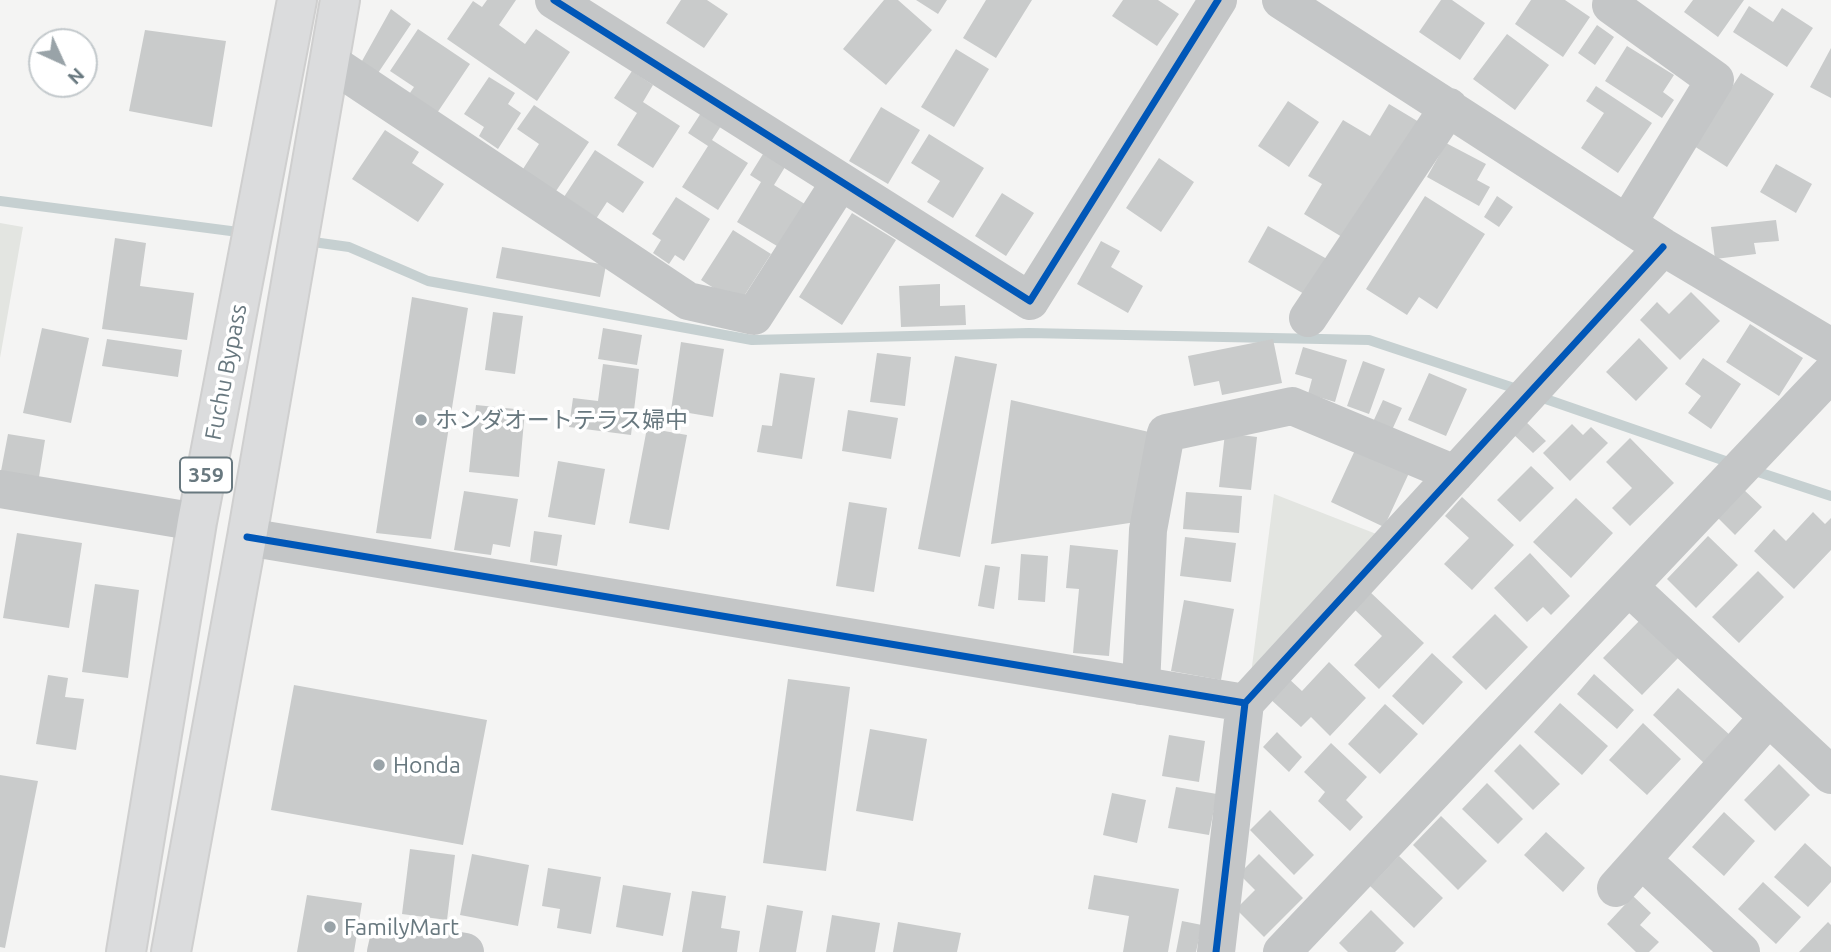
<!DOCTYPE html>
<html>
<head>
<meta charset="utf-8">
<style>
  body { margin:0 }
  #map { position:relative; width:1831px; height:952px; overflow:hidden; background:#f4f4f3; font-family:Ubuntu,sans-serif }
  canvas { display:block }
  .north { position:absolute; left:28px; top:28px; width:70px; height:70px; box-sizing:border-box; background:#fff; border:2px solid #c3c9cc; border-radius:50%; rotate:135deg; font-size:19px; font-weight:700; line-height:28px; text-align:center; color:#68787f }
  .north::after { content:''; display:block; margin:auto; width:24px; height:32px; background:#99a3a8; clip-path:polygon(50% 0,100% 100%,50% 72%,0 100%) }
</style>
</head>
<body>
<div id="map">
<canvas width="1831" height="952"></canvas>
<div class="north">N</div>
</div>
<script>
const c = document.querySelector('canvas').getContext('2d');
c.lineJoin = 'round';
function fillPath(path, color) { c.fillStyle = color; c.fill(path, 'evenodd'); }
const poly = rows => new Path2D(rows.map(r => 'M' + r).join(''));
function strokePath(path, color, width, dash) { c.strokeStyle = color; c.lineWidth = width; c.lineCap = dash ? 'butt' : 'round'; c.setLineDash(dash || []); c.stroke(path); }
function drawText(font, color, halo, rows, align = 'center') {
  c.font = font + ' Ubuntu,"Noto Sans JP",sans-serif'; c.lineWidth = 7; c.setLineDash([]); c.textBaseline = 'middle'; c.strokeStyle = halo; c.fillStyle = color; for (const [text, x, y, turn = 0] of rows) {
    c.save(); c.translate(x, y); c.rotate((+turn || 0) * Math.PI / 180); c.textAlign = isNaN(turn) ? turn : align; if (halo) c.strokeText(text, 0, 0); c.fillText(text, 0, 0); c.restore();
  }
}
fillPath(poly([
  [0,223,23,227,0,358],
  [1274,494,1384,537,1251,674]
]), '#e3e5e1');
strokePath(poly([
  [0,201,246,233],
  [306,241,349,247,428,281,752,340,1029,333,1369,340,1520,390],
  [1537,396,1734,464],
  [1752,470,1831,496]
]), '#c6d0d1', 10);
fillPath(poly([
  [487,0,516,0,499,25,525,44,536,29,570,52,537,101,447,39,473,1,482,7],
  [681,0,707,0,728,14,704,48,666,23],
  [884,0,898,0,932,30,886,85,843,49],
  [916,0,947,0,938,14],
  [986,0,1032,0,996,58,963,38],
  [1123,0,1158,0,1179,14,1157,46,1112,16],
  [1441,0,1452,0,1485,23,1460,60,1419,32],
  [1531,0,1565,0,1590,17,1563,57,1515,24],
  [1693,0,1744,0,1718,37,1684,12],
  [1749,6,1773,22,1782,8,1813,28,1787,67,1733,32],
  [391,9,411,24,376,76,362,61],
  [1597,25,1614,37,1595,65,1578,53],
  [418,29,470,64,431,122,403,103,414,87,390,71],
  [145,30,226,41,212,127,129,111],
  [1507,34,1549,65,1515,110,1473,79],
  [1627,46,1674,75,1663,92,1674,100,1662,118,1605,81],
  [1831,48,1831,98,1810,87],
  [956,49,989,69,954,127,921,107],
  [632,71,653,85,643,102,680,126,653,168,617,145,637,113,614,98],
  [1741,73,1774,94,1727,167,1694,146],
  [489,77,515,93,508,104,521,113,498,149,479,136,484,127,464,114],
  [1596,86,1652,123,1618,173,1581,148,1604,113,1586,101],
  [1288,101,1319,122,1289,167,1258,146],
  [1389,104,1419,122,1347,240,1304,214,1322,184,1308,176,1343,120,1370,136],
  [534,105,589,142,556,191,523,169,539,144,517,129],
  [881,107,920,130,888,184,849,161],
  [701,113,721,126,712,140,748,163,718,210,682,187,708,146,688,133],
  [385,130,419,152,412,163,444,184,418,222,352,179],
  [929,134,984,168,953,218,927,202,940,181,911,163],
  [1446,143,1486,164,1477,180,1490,187,1479,206,1427,177],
  [595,150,644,182,623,213,607,202,590,228,558,206],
  [763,154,785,167,774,185,808,206,782,249,737,222,761,182,750,175],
  [1159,158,1194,182,1161,232,1126,208],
  [1776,164,1812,184,1796,213,1760,192],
  [1002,193,1034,213,1006,256,975,236],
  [1425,196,1485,234,1437,309,1419,297,1407,315,1366,289],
  [1497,196,1513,207,1499,227,1484,217],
  [676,197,710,219,684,261,675,255,669,264,653,253,661,240,652,234],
  [852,213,896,240,842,325,799,297],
  [1776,220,1779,241,1754,243,1756,254,1715,259,1711,227],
  [1268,226,1327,259,1306,295,1248,262],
  [733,230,771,254,739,304,701,280],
  [115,238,146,243,140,286,194,293,187,340,102,329],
  [1101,241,1120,251,1111,267,1143,286,1128,313,1077,284],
  [502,247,606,265,600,297,496,278],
  [940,284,940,306,965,305,966,325,901,327,899,286],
  [1691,292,1720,321,1680,360,1640,320,1657,302,1669,314],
  [412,297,468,308,431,539,376,533],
  [493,312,523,316,515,374,485,370],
  [1750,324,1803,358,1779,396,1726,362],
  [42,328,89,338,71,423,23,413],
  [603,328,642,335,637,365,598,359],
  [1639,338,1668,368,1636,401,1606,372],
  [107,339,182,350,178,377,102,366],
  [1273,339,1282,383,1222,395,1219,381,1194,386,1188,356],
  [681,342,724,349,713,417,671,410],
  [1303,347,1347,360,1335,402,1308,394,1312,379,1295,374],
  [877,353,911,357,905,406,870,402],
  [955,356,997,364,960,557,918,549],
  [1703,358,1741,384,1711,429,1688,413,1701,396,1685,384],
  [1363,361,1385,369,1369,414,1347,406],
  [603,364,639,369,631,435,569,427,573,398,598,401],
  [780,373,815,378,802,459,757,452,762,425,772,426],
  [1429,373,1467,389,1446,436,1408,420],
  [1011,400,1149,432,1136,522,991,544],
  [1383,400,1402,408,1392,430,1373,422],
  [476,405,525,410,519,477,469,472],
  [848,410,898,418,891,459,842,451],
  [1524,420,1546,441,1533,453,1512,433],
  [1572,424,1583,435,1591,427,1608,443,1570,481,1543,453],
  [647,428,687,435,669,530,629,523],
  [1225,433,1257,437,1251,490,1219,487],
  [8,434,45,440,39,477,1,471],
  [1630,438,1674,483,1630,526,1612,508,1632,488,1606,462],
  [1356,448,1409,473,1384,527,1331,502],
  [558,461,605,469,595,525,548,517],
  [1531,466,1554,488,1520,522,1497,500],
  [1742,488,1762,507,1735,535,1715,515],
  [464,491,518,499,510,547,493,544,491,555,454,550],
  [1186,492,1242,496,1239,533,1183,529],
  [1462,497,1514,545,1472,590,1444,564,1469,538,1445,516],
  [1576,498,1613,533,1571,578,1533,542],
  [849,502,887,508,874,592,836,586],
  [1813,512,1825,524,1831,518,1831,550,1794,589,1754,551,1774,529,1786,541],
  [534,531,562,535,557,566,530,562],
  [17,533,82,543,69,628,3,618],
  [1708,536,1738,565,1696,608,1667,579],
  [1185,537,1236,543,1231,582,1180,576],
  [1070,545,1118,550,1109,656,1073,653,1079,589,1066,588],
  [1530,553,1570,596,1551,615,1543,607,1527,622,1494,588],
  [1021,554,1048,556,1045,602,1018,600],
  [985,565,1000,567,994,609,978,606],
  [1758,571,1784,597,1739,643,1712,617],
  [95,584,139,590,128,678,82,672],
  [1369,591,1424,643,1379,689,1354,665,1382,636,1353,608],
  [1184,600,1234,609,1221,680,1171,671],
  [1495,614,1528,647,1486,690,1452,657],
  [1640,620,1679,657,1642,695,1603,658],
  [1432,653,1463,682,1423,725,1392,696],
  [1329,662,1366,698,1330,736,1311,717,1301,727,1268,697,1287,677,1302,691],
  [1594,674,1634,710,1617,729,1577,694],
  [48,675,68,678,65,697,84,699,76,750,36,744],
  [788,679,850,687,826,871,763,863],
  [294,685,487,720,463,845,271,810],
  [1678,688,1731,736,1705,764,1653,715],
  [1560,703,1608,746,1582,775,1534,732],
  [1385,704,1418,734,1380,774,1348,744],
  [1643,723,1681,759,1647,795,1609,760],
  [870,729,927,739,913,821,856,811],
  [1277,732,1302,757,1289,772,1263,747],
  [1169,735,1205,741,1199,782,1162,776],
  [1331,743,1367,777,1346,800,1363,817,1350,831,1318,801,1325,792,1304,772],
  [1520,744,1560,784,1533,810,1494,771],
  [1779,764,1810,795,1775,831,1744,800],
  [0,775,38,781,5,948,0,947],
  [1487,783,1523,819,1498,844,1462,809],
  [1176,787,1217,794,1209,835,1168,828],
  [1112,793,1146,800,1137,843,1103,835],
  [1270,810,1314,855,1294,875,1250,830],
  [1724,812,1755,841,1724,876,1692,847],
  [1441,816,1487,861,1458,890,1413,845],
  [1546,832,1585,868,1563,892,1524,855],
  [1805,843,1831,867,1831,882,1808,907,1774,877],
  [410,849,455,855,447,920,402,914],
  [472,854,529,865,518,926,460,915],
  [1259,854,1303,898,1264,937,1236,909,1255,890,1239,874],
  [1399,856,1443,898,1414,928,1370,886],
  [548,868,601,877,591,934,557,928,560,909,542,906],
  [1094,875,1179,889,1168,952,1123,952,1129,916,1088,909],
  [1763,882,1801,917,1776,944,1738,909],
  [623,885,671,893,663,936,616,927],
  [692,891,726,896,721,928,740,931,737,952,682,952],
  [307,895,362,903,354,952,297,952],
  [1633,896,1651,913,1640,925,1659,942,1649,952,1636,952,1607,924],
  [767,905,803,911,796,952,759,952],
  [1371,910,1404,943,1395,952,1348,952,1339,943],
  [832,915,880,923,875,952,826,952],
  [1182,921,1202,925,1196,952,1176,952],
  [898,922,961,933,957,952,893,952],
  [1828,922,1831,925,1831,952,1799,952]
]), '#c9cbcb');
const highway = poly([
  [126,952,197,522,297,0],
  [171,952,247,537,340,0]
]);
strokePath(highway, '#cfcfcf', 42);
strokePath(poly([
  [554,0,1030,301,1218,0],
  [1281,0,1663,247,1831,347],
  [1611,5,1715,80,1627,224],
  [330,62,688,301,754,316,840,182],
  [1308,318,1449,107],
  [0,489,197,522],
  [247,537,1245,703],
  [1629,587,1831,775],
  [1141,686,1148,530,1166,433,1292,406,1455,474],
  [1642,860,1741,952],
  [1616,888,1769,717],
  [386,952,389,939,465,952],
  [1216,952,1245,703,1663,247],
  [1282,952,1831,373]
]), '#c4c6c7', 38);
strokePath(highway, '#dbdcdd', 38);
strokePath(poly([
  [554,0,1030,301,1218,0],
  [247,537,1245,703],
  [1216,952,1245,703,1663,247]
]), '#0057b8', 7);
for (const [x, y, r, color] of [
  [421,420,7,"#99a3a8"],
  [379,765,7,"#99a3a8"],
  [330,927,7,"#99a3a8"]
]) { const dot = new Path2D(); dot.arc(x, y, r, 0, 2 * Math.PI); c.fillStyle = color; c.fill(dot); strokePath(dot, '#fff', 2.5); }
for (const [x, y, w] of [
  [206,475,52]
]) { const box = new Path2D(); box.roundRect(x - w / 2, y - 17.5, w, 35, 5); c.fillStyle = '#fff'; c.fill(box); strokePath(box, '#68787f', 2); }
drawText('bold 21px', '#68787f', null, [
  ["359",206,475]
]);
drawText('23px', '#68787f', '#fff', [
  ["Fuchu Bypass",226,372,-79]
]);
drawText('23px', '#68787f', '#fff', [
  ["ホンダオートテラス婦中",435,420],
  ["Honda",393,765],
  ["FamilyMart",344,927]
], 'left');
</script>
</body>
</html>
